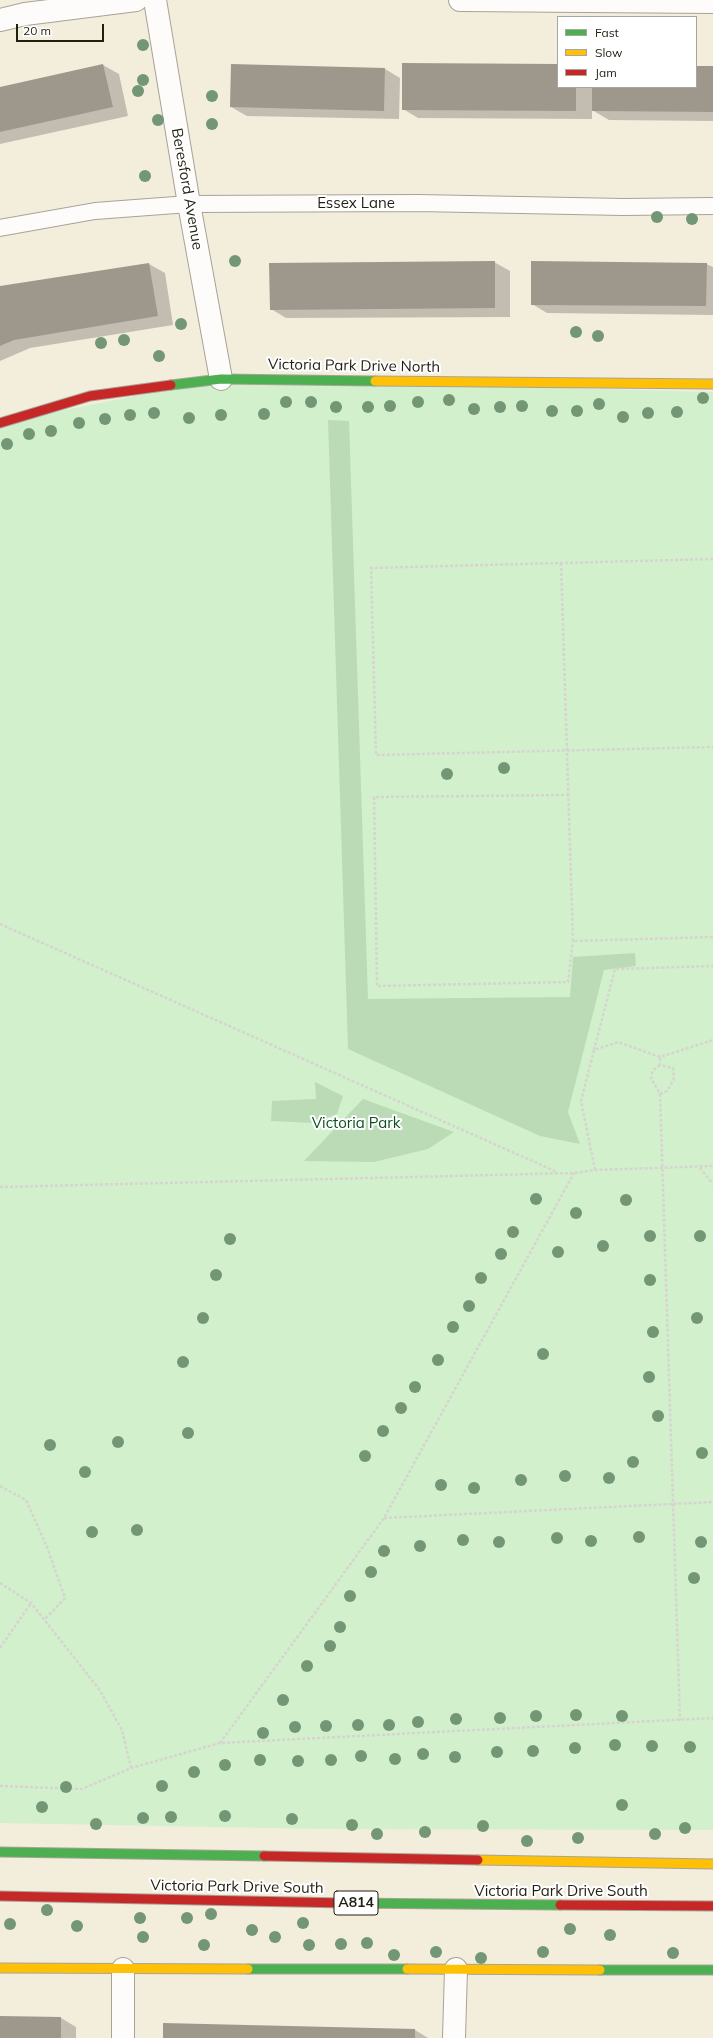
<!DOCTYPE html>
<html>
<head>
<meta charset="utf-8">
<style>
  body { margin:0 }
  #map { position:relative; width:713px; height:2038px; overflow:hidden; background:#f3eddc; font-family:Mulish,sans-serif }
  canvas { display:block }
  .legend { position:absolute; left:557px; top:16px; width:140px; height:72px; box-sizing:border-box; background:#fff; border:1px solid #a7a5a0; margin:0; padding:5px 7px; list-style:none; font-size:12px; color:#221e12 }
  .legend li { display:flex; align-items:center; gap:8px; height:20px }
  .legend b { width:20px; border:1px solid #a7a5a0 }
  .scale { position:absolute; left:16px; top:24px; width:88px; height:18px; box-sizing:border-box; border:2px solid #221e12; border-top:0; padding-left:5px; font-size:12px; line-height:14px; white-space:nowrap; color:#221e12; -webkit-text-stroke:3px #fff; paint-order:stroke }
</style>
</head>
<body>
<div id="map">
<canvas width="713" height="2038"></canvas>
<ul class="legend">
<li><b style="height:5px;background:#4caf50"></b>Fast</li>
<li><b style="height:5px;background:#ffc107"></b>Slow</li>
<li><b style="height:5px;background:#c62828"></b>Jam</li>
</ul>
<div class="scale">20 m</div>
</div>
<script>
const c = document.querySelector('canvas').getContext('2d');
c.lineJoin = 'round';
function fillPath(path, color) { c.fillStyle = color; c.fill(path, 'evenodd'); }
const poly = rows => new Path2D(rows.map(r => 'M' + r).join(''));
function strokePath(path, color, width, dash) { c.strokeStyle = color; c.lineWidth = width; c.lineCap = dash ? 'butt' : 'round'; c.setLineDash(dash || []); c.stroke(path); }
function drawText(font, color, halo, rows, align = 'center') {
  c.font = font + ' Mulish,sans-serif'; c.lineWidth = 4; c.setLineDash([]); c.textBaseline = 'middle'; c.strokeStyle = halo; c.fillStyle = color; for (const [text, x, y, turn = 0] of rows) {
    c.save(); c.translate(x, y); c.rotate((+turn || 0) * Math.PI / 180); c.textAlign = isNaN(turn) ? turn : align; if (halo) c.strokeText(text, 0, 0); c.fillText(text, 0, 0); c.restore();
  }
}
fillPath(poly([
  [221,379,713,392,713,1830,323,1829,0,1823,0,423]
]), '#d2f0cc');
fillPath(poly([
  [328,420,349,421,368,999,570,997,573,957,635,953,636,966,604,970,568,1112,580,1144,540,1136,348,1049],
  [315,1082,343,1096,337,1114,313,1123,271,1121,272,1101,316,1099],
  [363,1099,454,1132,428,1149,374,1162,304,1161]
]), '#bbdbb6');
fillPath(poly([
  [103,65,119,74,128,116,0,144,0,88],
  [558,65,558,87,696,87,696,67,713,67,713,121,609,120,592,110,592,119,418,118,403,109],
  [385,69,400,78,399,119,247,116,231,107],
  [494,262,510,271,510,317,286,318,271,309],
  [149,264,165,273,173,325,30,348,0,361,0,287],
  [706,264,713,267,713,315,547,313,532,304],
  [0,2017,61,2018,76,2027,76,2038,0,2038],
  [415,2030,428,2038,164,2038]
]), '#0003');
fillPath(poly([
  [402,63,558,64,558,87,576,87,576,111,402,110],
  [103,64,113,107,0,132,0,87],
  [231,64,385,68,384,111,230,107],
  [696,66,713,66,713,112,592,111,592,87,696,87],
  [495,261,495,308,270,310,269,263],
  [531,261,707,263,706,306,531,305],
  [149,263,158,316,14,340,0,346,0,286],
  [0,2016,61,2017,61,2038,0,2038],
  [163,2023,415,2029,415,2038,163,2038]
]), '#9e978c');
const lane = poly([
  [0,228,95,211,189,204,418,203,623,207,713,206]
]);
const street = poly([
  [155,0,189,204,221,379],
  [460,0,713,2],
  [0,20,25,14,136,0],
  [123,2038,123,1969],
  [454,2038,456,1969]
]);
const fast = poly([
  [171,385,221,379,375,381],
  [0,1852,264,1856],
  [344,1903,560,1905],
  [248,1969,407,1969],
  [600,1970,713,1970]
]);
const slow = poly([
  [375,381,713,384],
  [478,1860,713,1864],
  [0,1968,248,1969],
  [407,1969,600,1970]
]);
const jam = poly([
  [0,423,90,396,171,385],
  [264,1856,478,1860],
  [0,1896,344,1903],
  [560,1905,713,1906]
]);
strokePath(lane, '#a8a396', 18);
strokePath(street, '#a8a396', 24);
strokePath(fast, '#a8a396', 11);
strokePath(slow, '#a8a396', 11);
strokePath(jam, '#a8a396', 11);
strokePath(poly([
  [713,559,371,568,376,755,713,747],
  [561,563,573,941,713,937],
  [569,795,374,797,377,986,568,982,573,941],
  [0,924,557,1172],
  [594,1050,615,969,713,966],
  [660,1065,653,1070,651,1078,660,1094,680,1720],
  [660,1094,667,1091,674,1079,673,1068,660,1065,660,1057],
  [700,1168,713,1184],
  [595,1170,581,1101,594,1050,618,1042,660,1057,713,1040],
  [0,1187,575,1173,595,1170,713,1166],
  [0,1486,26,1500,47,1547,65,1598,44,1620],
  [384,1518,713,1502],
  [0,1583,31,1603,99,1689,122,1730,131,1768],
  [0,1648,31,1603],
  [220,1743,384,1518,574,1173],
  [0,1786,82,1789,131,1768,220,1743,713,1718]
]), '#d6d4cf', 2.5, [3, 2]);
strokePath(lane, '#fdfcfa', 16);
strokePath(street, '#fdfcfa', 22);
strokePath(fast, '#4caf50', 9);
strokePath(slow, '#ffc107', 9);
strokePath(jam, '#c62828', 9);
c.fillStyle = '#739775';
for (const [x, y] of [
  [143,45],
  [143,80],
  [138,91],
  [212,96],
  [158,120],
  [212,124],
  [145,176],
  [657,217],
  [692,219],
  [235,261],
  [181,324],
  [576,332],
  [598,336],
  [124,340],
  [101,343],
  [159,356],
  [703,398],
  [449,400],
  [286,402],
  [311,402],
  [418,402],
  [599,404],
  [390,406],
  [522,406],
  [336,407],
  [368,407],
  [500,407],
  [474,409],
  [552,411],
  [577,411],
  [677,412],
  [154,413],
  [648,413],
  [264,414],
  [130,415],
  [221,415],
  [623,417],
  [189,418],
  [105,419],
  [79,423],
  [51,431],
  [29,434],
  [7,444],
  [504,768],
  [447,774],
  [536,1199],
  [626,1200],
  [576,1213],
  [513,1232],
  [650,1236],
  [700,1236],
  [230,1239],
  [603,1246],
  [558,1252],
  [501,1254],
  [216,1275],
  [481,1278],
  [650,1280],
  [469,1306],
  [203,1318],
  [697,1318],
  [453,1327],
  [653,1332],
  [543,1354],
  [438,1360],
  [183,1362],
  [649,1377],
  [415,1387],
  [401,1408],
  [658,1416],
  [383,1431],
  [188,1433],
  [118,1442],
  [50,1445],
  [702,1453],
  [365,1456],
  [633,1462],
  [85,1472],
  [565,1476],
  [609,1478],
  [521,1480],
  [441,1485],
  [474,1488],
  [137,1530],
  [92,1532],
  [639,1537],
  [557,1538],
  [463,1540],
  [591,1541],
  [499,1542],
  [701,1542],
  [420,1546],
  [384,1551],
  [371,1572],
  [694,1578],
  [350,1596],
  [340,1627],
  [330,1646],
  [307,1666],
  [283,1700],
  [576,1715],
  [536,1716],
  [622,1716],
  [500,1718],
  [456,1719],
  [418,1722],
  [358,1725],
  [389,1725],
  [326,1726],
  [295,1727],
  [263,1733],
  [615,1745],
  [652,1746],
  [690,1747],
  [575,1748],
  [533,1751],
  [497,1752],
  [423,1754],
  [361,1756],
  [455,1757],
  [395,1759],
  [260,1760],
  [331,1760],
  [298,1761],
  [225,1765],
  [194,1772],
  [162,1786],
  [66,1787],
  [622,1805],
  [42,1807],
  [225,1816],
  [171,1817],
  [143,1818],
  [292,1819],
  [96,1824],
  [352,1825],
  [483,1826],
  [685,1828],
  [425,1832],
  [377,1834],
  [655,1834],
  [578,1838],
  [527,1841],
  [47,1910],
  [211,1914],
  [140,1918],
  [187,1918],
  [303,1923],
  [10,1924],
  [77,1926],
  [570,1929],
  [252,1930],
  [610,1935],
  [143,1937],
  [275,1937],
  [367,1943],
  [341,1944],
  [204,1945],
  [309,1945],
  [436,1952],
  [543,1952],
  [673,1953],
  [394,1955],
  [481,1958]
]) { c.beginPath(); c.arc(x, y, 6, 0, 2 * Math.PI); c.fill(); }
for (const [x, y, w] of [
  [356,1903,44]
]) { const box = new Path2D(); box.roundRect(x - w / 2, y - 12, w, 24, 3); c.fillStyle = '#fff'; c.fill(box); strokePath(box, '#221e12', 1); }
drawText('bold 14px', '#221e12', null, [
  ["A814",356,1903]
]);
drawText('15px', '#221e12', '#fff', [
  ["Beresford Avenue",187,189,80],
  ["Essex Lane",356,203],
  ["Victoria Park Drive North",354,366,1],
  ["Victoria Park Drive South",237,1887,1],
  ["Victoria Park Drive South",561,1891]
]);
drawText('15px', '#0a5020', '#fff', [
  ["Victoria Park",356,1123]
]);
</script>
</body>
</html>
